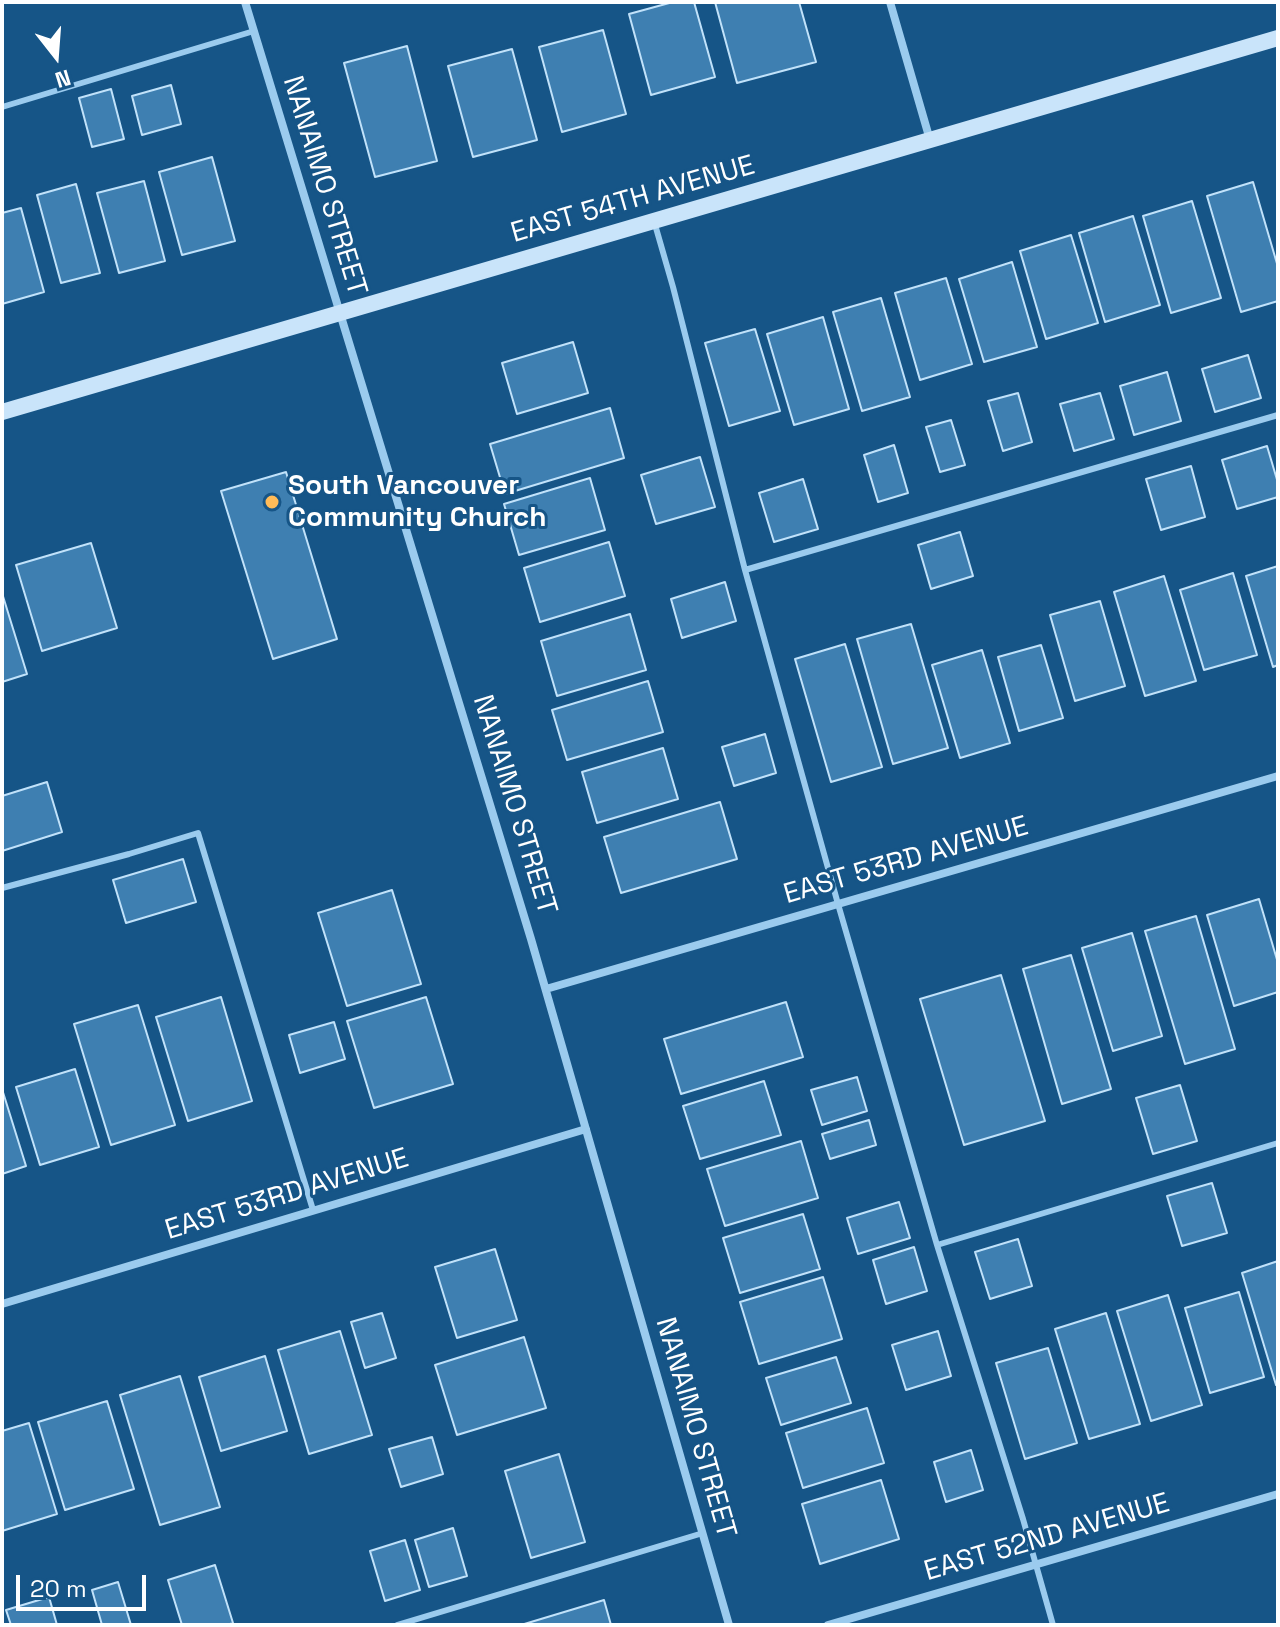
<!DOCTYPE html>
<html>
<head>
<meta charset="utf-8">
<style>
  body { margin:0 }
  #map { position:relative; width:1280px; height:1627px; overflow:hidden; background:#165587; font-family:"Space Grotesk",sans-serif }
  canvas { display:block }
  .frame { position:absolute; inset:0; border:4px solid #fff; pointer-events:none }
  .north { position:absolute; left:16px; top:16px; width:80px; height:80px; -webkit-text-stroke:6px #165587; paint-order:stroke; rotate:163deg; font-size:22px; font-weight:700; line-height:32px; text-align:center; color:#fff }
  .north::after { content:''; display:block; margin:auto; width:28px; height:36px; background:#fff; clip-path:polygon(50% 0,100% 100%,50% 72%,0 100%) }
  .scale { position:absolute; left:16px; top:1575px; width:130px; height:36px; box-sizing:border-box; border:4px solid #fff; border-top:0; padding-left:10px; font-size:24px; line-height:28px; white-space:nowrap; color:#fff; -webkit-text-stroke:6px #165587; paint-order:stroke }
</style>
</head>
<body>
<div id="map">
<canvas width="1280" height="1627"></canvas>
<div class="frame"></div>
<div class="north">N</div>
<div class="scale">20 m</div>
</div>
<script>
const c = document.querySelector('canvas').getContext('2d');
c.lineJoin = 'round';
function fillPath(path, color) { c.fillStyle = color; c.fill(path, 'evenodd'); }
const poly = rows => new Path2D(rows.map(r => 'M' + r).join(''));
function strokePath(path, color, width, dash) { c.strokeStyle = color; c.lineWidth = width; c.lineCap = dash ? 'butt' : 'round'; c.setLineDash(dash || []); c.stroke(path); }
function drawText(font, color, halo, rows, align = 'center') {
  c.font = font + ' "Space Grotesk",sans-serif'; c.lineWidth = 6; c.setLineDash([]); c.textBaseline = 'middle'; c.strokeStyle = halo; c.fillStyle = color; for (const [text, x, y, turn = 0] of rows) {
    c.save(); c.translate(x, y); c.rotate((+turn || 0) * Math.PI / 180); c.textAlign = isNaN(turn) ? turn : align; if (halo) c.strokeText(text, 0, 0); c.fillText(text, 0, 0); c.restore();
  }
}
const building = poly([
  [673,2,694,2,715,77,651,95,629,14,673,2],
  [715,2,799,2,816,62,737,83,715,2],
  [603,30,626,114,562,132,539,47,603,30],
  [407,46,437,161,375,177,344,63,407,46],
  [512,49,537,140,473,157,448,66,512,49],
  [171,85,181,124,142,135,132,96,171,85],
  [111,89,124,139,92,147,79,98,111,89],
  [212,157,235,241,182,255,159,172,212,157],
  [144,181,165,261,119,273,97,193,144,181],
  [1253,182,1278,267,1278,301,1241,312,1207,196,1253,182],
  [76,184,100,273,61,283,37,195,76,184],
  [1192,201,1221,298,1171,313,1143,216,1192,201],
  [21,208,44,292,2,304,2,213,21,208],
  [1133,216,1160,305,1105,322,1079,233,1133,216],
  [1071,235,1098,323,1046,339,1020,251,1071,235],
  [1012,262,1037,347,984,362,959,279,1012,262],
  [946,278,972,364,920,380,895,293,946,278],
  [881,298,910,397,862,411,833,312,881,298],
  [823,317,849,409,794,425,767,334,823,317],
  [755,329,780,411,729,426,705,343,755,329],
  [573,342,588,393,517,414,502,363,573,342],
  [1248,355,1261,398,1215,412,1202,369,1248,355],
  [1167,372,1181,421,1134,435,1120,386,1167,372],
  [1018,393,1032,442,1003,451,988,401,1018,393],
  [1100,393,1114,439,1074,451,1060,404,1100,393],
  [610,408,624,458,505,494,490,444,610,408],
  [951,420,965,465,940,472,926,427,951,420],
  [894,445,908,493,878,502,864,455,894,445],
  [1267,446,1278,483,1278,497,1237,509,1222,460,1267,446],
  [700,457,715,507,656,524,641,475,700,457],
  [1191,466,1205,517,1161,530,1146,479,1191,466],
  [286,472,337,639,273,659,221,491,286,472],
  [590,478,605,530,519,555,504,504,590,478],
  [803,479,818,529,774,542,759,493,803,479],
  [960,532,973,576,931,589,918,545,960,532],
  [609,542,625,596,540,622,524,568,609,542],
  [91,543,117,628,42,651,16,565,91,543],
  [1278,566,1278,665,1273,667,1246,576,1278,566],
  [1233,573,1257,655,1204,670,1180,590,1233,573],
  [1164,576,1196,681,1145,696,1114,592,1164,576],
  [725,582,736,621,682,638,671,599,725,582],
  [2,593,27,674,2,682,2,593],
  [1100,601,1125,686,1075,701,1050,615,1100,601],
  [630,614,646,670,557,696,541,641,630,614],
  [911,624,948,748,893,764,857,639,911,624],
  [845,644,882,767,831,782,795,659,845,644],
  [1041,645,1063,718,1019,731,998,657,1041,645],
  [982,650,1010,743,960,758,932,665,982,650],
  [648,681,663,732,567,760,552,710,648,681],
  [765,734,776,773,734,786,722,747,765,734],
  [663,748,678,799,597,823,582,772,663,748],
  [47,782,62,832,2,851,2,796,47,782],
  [720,802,737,859,621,893,604,837,720,802],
  [183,859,196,902,126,923,113,880,183,859],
  [392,890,421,984,347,1006,318,913,392,890],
  [1259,899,1278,963,1278,992,1234,1006,1207,915,1259,899],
  [1196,916,1235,1049,1185,1064,1145,931,1196,916],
  [1132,933,1162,1036,1113,1051,1082,948,1132,933],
  [1071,955,1111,1089,1062,1104,1023,969,1071,955],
  [1001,975,1045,1121,964,1145,920,999,1001,975],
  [221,997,252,1101,188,1121,156,1017,221,997],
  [426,997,453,1084,374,1108,347,1021,426,997],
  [786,1002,803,1057,681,1094,664,1039,786,1002],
  [138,1005,175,1125,111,1145,74,1024,138,1005],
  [334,1022,345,1059,300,1073,289,1035,334,1022],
  [75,1069,99,1147,40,1165,16,1087,75,1069],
  [857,1077,867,1111,822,1125,811,1090,857,1077],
  [764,1081,781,1135,700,1159,683,1106,764,1081],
  [1180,1085,1197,1141,1153,1154,1136,1098,1180,1085],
  [2,1089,26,1166,2,1174,2,1089],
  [869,1120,876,1145,830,1159,822,1134,869,1120],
  [801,1141,818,1198,725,1226,707,1169,801,1141],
  [1212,1183,1227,1233,1182,1246,1167,1196,1212,1183],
  [899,1202,910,1238,858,1254,847,1218,899,1202],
  [803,1214,820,1269,740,1293,723,1238,803,1214],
  [1018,1239,1032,1286,990,1299,975,1252,1018,1239],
  [914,1247,927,1291,886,1304,873,1260,914,1247],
  [495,1249,517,1320,457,1338,435,1267,495,1249],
  [1278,1261,1278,1384,1276,1385,1242,1273,1278,1261],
  [823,1277,842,1339,759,1364,740,1302,823,1277],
  [1239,1292,1264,1377,1210,1393,1185,1308,1239,1292],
  [1168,1295,1202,1405,1151,1421,1117,1311,1168,1295],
  [382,1313,396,1358,365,1368,351,1322,382,1313],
  [1106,1313,1140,1424,1089,1439,1055,1329,1106,1313],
  [340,1331,372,1435,309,1454,278,1350,340,1331],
  [938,1331,951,1376,906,1390,892,1345,938,1331],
  [524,1337,546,1408,457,1435,435,1365,524,1337],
  [1048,1348,1077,1443,1025,1459,996,1363,1048,1348],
  [265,1356,287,1431,221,1451,199,1377,265,1356],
  [836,1357,851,1403,781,1425,766,1378,836,1357],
  [180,1376,220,1507,160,1525,120,1395,180,1376],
  [107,1401,134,1489,65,1510,38,1422,107,1401],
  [867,1408,884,1463,803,1488,786,1433,867,1408],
  [29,1423,57,1514,2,1531,2,1431,29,1423],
  [432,1437,443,1474,401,1487,389,1449,432,1437],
  [971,1450,983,1490,946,1502,934,1462,971,1450],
  [559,1454,585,1542,531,1558,505,1471,559,1454],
  [881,1480,899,1539,820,1564,802,1504,881,1480],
  [453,1528,467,1576,429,1587,415,1540,453,1528],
  [405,1540,420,1590,385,1601,370,1551,405,1540],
  [215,1565,233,1623,227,1625,182,1625,168,1580,215,1565],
  [118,1582,131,1625,102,1625,92,1590,118,1582],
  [49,1597,57,1625,11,1625,6,1610,49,1597],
  [604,1600,611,1625,521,1625,604,1600]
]);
fillPath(building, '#3e7fb1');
strokePath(building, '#c1e2fa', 2);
strokePath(poly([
  [2,107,254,31],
  [654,221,673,287,745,570,838,904,937,1245,1023,1519,1053,1625],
  [745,570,1278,415],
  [2,888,129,854,198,833,313,1210],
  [937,1245,1278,1143],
  [397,1625,703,1533]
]), '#9bcbee', 6);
strokePath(poly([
  [245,2,531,939,729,1625],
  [890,2,930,140],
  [546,989,1278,776],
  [2,1304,586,1129],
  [828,1625,1278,1494]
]), '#9bcbee', 8);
strokePath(poly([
  [2,412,1278,38]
]), '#c9e4fa', 16);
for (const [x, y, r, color] of [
  [272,502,8,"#ffbb58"]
]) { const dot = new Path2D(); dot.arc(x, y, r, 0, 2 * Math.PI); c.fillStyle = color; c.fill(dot); strokePath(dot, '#165587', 3); }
drawText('28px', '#fff', '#165587', [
  ["NANAIMO STREET",324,186,73],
  ["EAST 54TH AVENUE",633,200,-16],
  ["NANAIMO STREET",514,805,73],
  ["EAST 53RD AVENUE",906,861,-16],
  ["EAST 53RD AVENUE",287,1195,-17],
  ["NANAIMO STREET",695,1428,74],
  ["EAST 52ND AVENUE",1047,1538,-16]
]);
drawText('bold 28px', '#fff', '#165587', [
  ["South Vancouver",288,486],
  ["Community Church",288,518]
], 'left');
</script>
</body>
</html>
